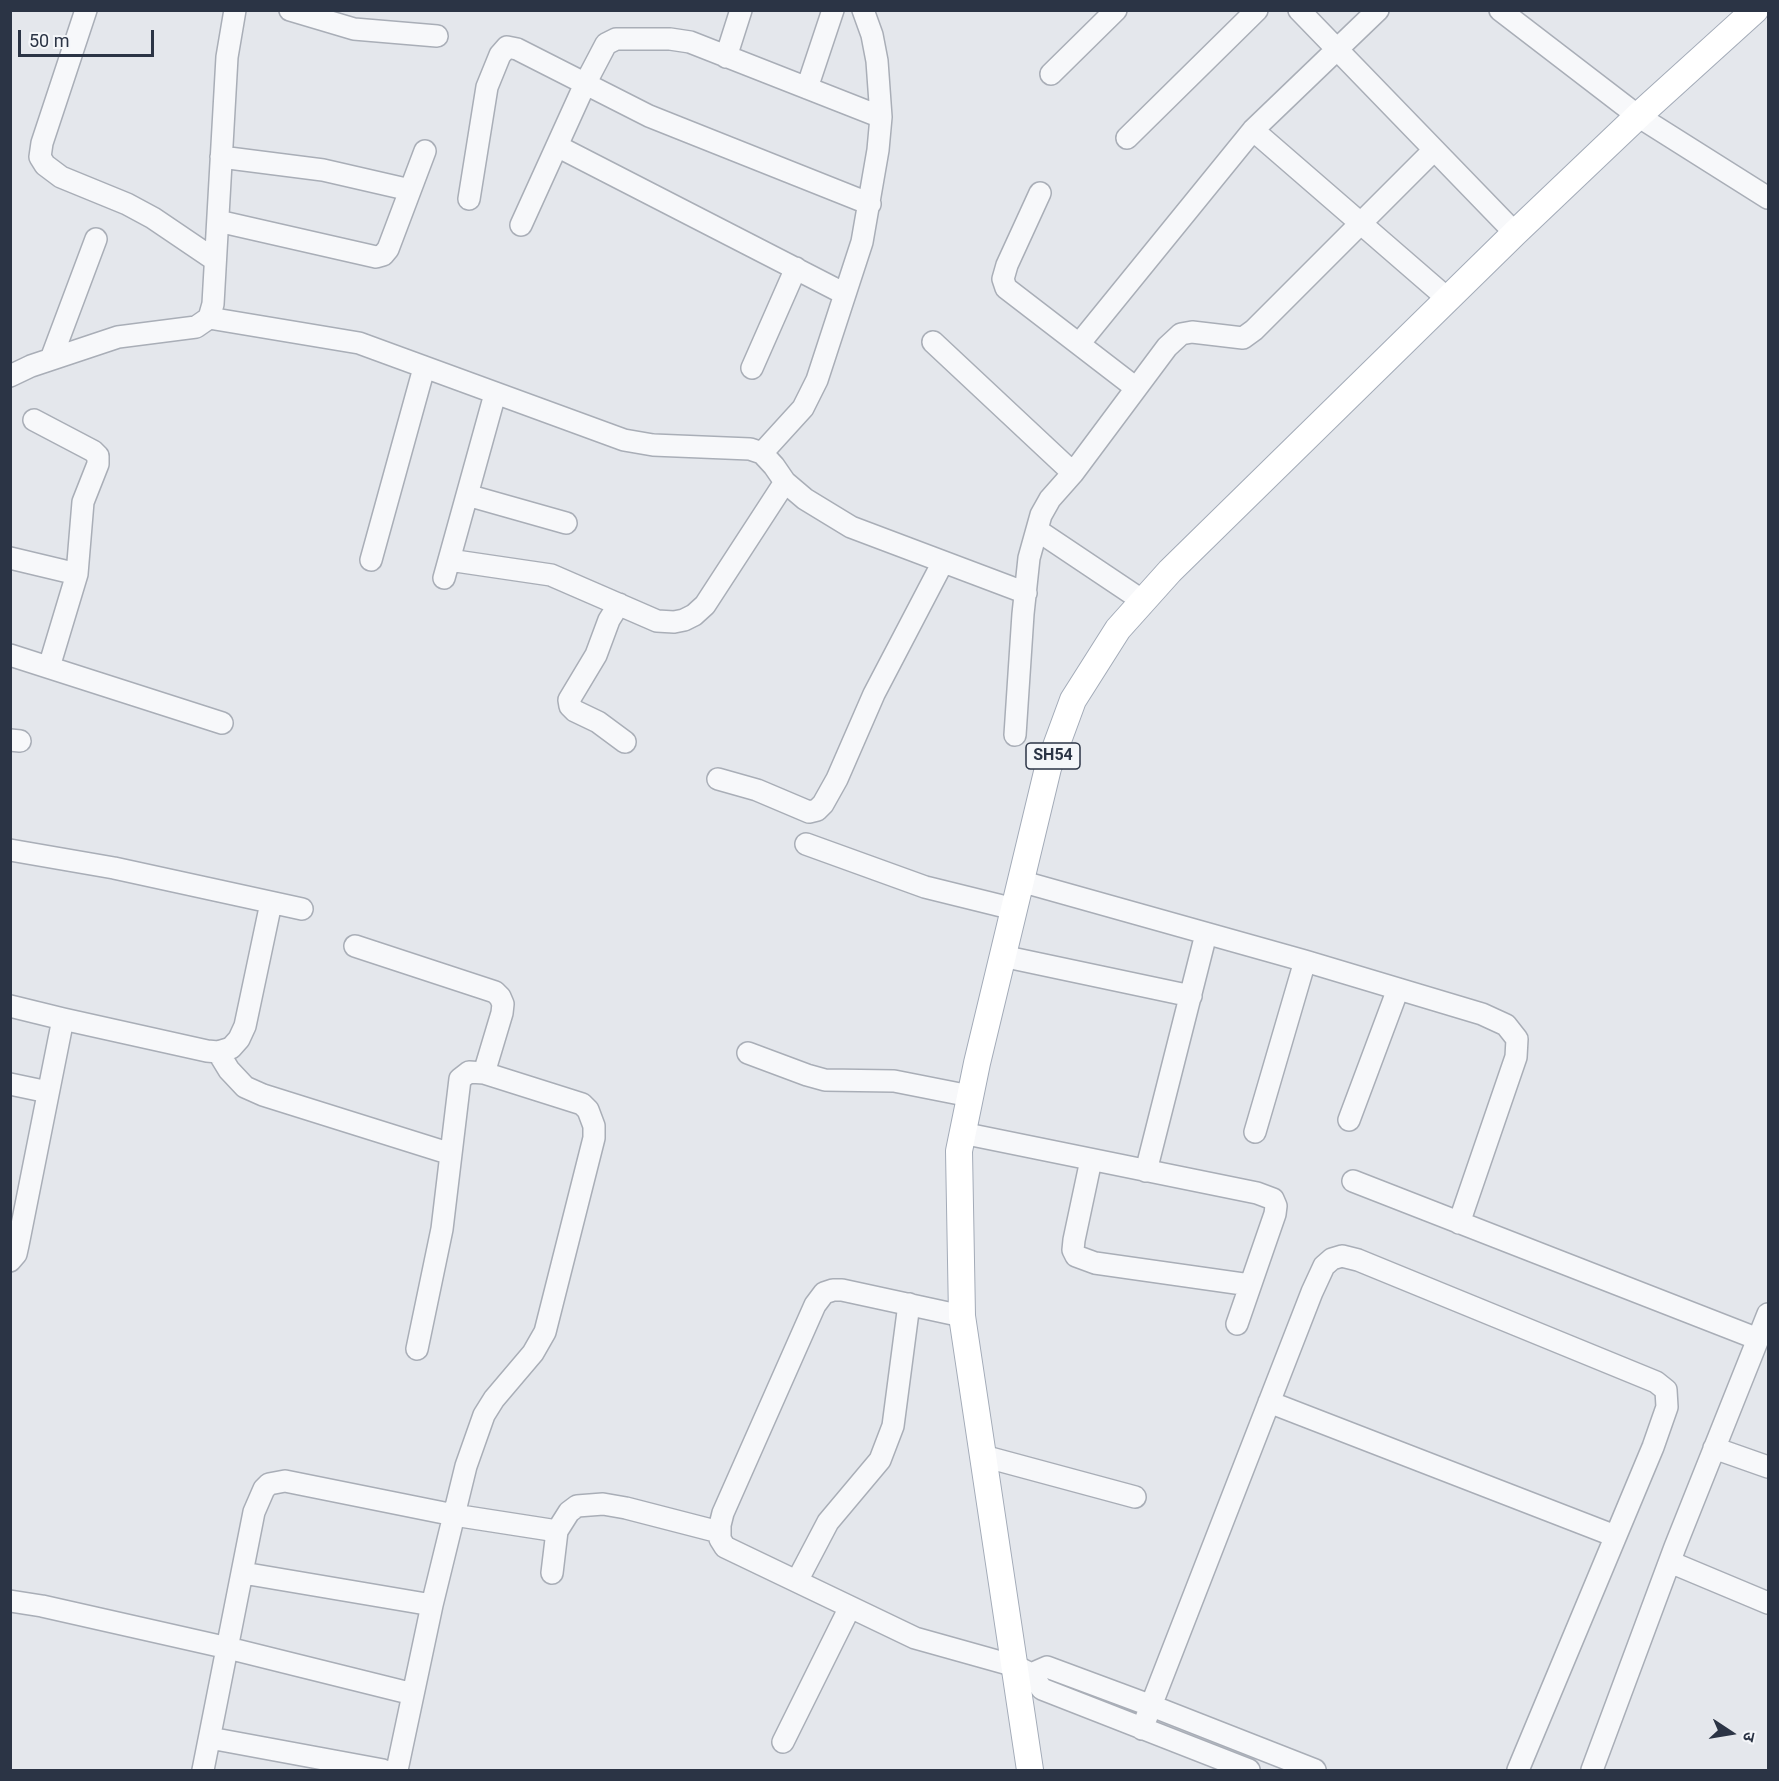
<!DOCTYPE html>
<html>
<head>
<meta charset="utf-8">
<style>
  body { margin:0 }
  #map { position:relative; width:1779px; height:1781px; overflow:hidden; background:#e4e7ec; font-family:Roboto,"Noto Sans Devanagari",sans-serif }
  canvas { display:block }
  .frame { position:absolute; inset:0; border:12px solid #2b3445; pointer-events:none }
  .north { position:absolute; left:1701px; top:1703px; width:60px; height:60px; -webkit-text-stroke:4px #f4f6f9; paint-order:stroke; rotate:102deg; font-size:16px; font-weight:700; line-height:24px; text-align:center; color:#2b3445 }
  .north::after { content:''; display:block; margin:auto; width:21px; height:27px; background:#2b3445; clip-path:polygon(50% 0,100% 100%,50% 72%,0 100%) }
  .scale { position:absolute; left:18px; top:30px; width:136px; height:27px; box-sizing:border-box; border:3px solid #2b3445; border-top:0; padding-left:8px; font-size:18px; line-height:21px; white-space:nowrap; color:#2b3445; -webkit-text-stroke:4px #f4f6f9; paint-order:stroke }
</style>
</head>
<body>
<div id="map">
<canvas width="1779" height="1781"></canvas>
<div class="frame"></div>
<div class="north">उ</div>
<div class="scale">50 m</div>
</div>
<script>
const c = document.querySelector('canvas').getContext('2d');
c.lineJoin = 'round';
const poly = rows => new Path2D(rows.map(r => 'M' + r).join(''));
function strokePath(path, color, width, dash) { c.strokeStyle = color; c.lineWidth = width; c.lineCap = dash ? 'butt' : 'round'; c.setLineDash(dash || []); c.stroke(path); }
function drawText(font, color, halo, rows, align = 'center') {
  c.font = font + ' Roboto,sans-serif'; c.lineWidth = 6; c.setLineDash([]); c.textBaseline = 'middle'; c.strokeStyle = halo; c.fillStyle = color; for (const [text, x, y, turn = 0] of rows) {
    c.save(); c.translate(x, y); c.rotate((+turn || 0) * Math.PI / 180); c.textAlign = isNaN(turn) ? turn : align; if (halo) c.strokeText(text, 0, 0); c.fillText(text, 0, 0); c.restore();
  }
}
const minor = poly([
  [86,10,42,143,40,157,45,165,61,177,127,204,153,218,215,260],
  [290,10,354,29,437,36],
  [1299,10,1515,233],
  [1500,10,1638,116,1768,198],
  [726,57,741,10],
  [1051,74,1116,10],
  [807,88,833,10],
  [1253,130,1448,299],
  [1127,138,1257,10],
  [557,146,845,294],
  [221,157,323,170,410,190],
  [1040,193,1007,265,1003,279,1006,288,1136,388],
  [469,199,487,87,500,55,507,47,517,49,649,116,870,204],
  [218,221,376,257,383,255,388,249,425,151],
  [521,225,585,84,606,44,616,39,670,39,690,42,881,117],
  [209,318,359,343,624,440,653,445,750,449,762,453,774,466,785,482,805,499,851,527,1026,593],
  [933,342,1073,473],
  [1079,344,1253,130,1378,10],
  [51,359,96,239],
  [752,368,796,268],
  [10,376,31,366,118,337,196,327,209,318,213,304,227,57,235,10],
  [34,420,93,451,98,456,98,464,83,502,77,574,49,667],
  [762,453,803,408,817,380,862,242,878,150,881,117,877,61,872,35,863,10],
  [467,495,566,523],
  [1037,530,1143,601],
  [10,558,77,574],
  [371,560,424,368],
  [449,560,551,575,657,621,674,622,684,620,694,615,705,605,785,482],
  [444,578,495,394],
  [619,604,609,620,596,655,569,700,570,706,575,711,598,722,625,742],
  [10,655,222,723],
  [1015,735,1023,614,1029,558,1041,515,1050,499,1073,473,1167,347,1181,334,1192,332,1243,338,1254,330,1434,150],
  [10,740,20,741],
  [718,779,757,790,809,812,817,810,823,804,837,779,874,694,943,562],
  [806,844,925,887,1014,909],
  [10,850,114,868,302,909],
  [1020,881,1305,961,1482,1014,1506,1025,1517,1039,1516,1057,1459,1223],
  [355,946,495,992,500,997,503,1004,502,1013,484,1073],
  [1002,956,1191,996],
  [10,1006,63,1019,207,1051,218,1052,231,1048,239,1039,245,1026,271,903],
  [218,1052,229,1070,245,1087,263,1095,451,1154],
  [748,1053,807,1075,825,1080,894,1081,970,1096],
  [10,1084,48,1092],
  [1349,1120,1398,989],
  [1255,1132,1305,961],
  [962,1133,1257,1193,1273,1199,1276,1206,1275,1214,1237,1324],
  [1091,1160,1074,1240,1073,1250,1076,1256,1095,1263,1250,1285],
  [1146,1171,1206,934],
  [1353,1181,1758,1339],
  [10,1261,16,1254,18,1245,63,1019],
  [962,1316,842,1290,833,1290,824,1293,815,1305,723,1513,720,1525,720,1539,725,1547,915,1638,1015,1666,1031,1674,1042,1689,1249,1770],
  [1269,1402,1615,1536],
  [1714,1448,1768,1467],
  [983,1456,1135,1497],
  [1670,1562,1768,1603],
  [243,1573,432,1605],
  [552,1573,557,1531,569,1512,577,1506,603,1504,626,1508,719,1532],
  [797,1581,828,1522,880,1460,893,1426,909,1304],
  [10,1601,42,1606,228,1648,413,1694],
  [1031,1674,1047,1667,1152,1706,1315,1770],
  [1142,1729,1312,1292,1324,1266,1332,1259,1342,1256,1358,1260,1656,1382,1666,1390,1667,1407,1653,1447,1518,1770],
  [210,1738,383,1770],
  [783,1742,850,1607],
  [203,1770,254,1512,264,1489,269,1484,285,1481,454,1515,557,1531],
  [397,1770,432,1605,466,1466,484,1415,494,1399,533,1353,545,1332,594,1138,594,1126,588,1110,582,1104,484,1073,469,1072,460,1079,442,1229,417,1349],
  [1592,1770,1675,1547,1768,1314]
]);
const major = poly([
  [1030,1770,962,1316,959,1151,977,1063,1048,768,1073,700,1118,629,1170,571,1515,233,1638,116,1755,10]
]);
strokePath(minor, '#a9aeb7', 24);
strokePath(major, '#a3abb8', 28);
strokePath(minor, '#f7f8fa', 21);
strokePath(major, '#fff', 26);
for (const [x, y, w] of [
  [1053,756,54]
]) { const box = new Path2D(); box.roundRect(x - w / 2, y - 13, w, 26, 4.5); c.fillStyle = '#f4f6f9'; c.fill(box); strokePath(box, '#2b3445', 1.5); }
drawText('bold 16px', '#2b3445', null, [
  ["SH54",1053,756]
]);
</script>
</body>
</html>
